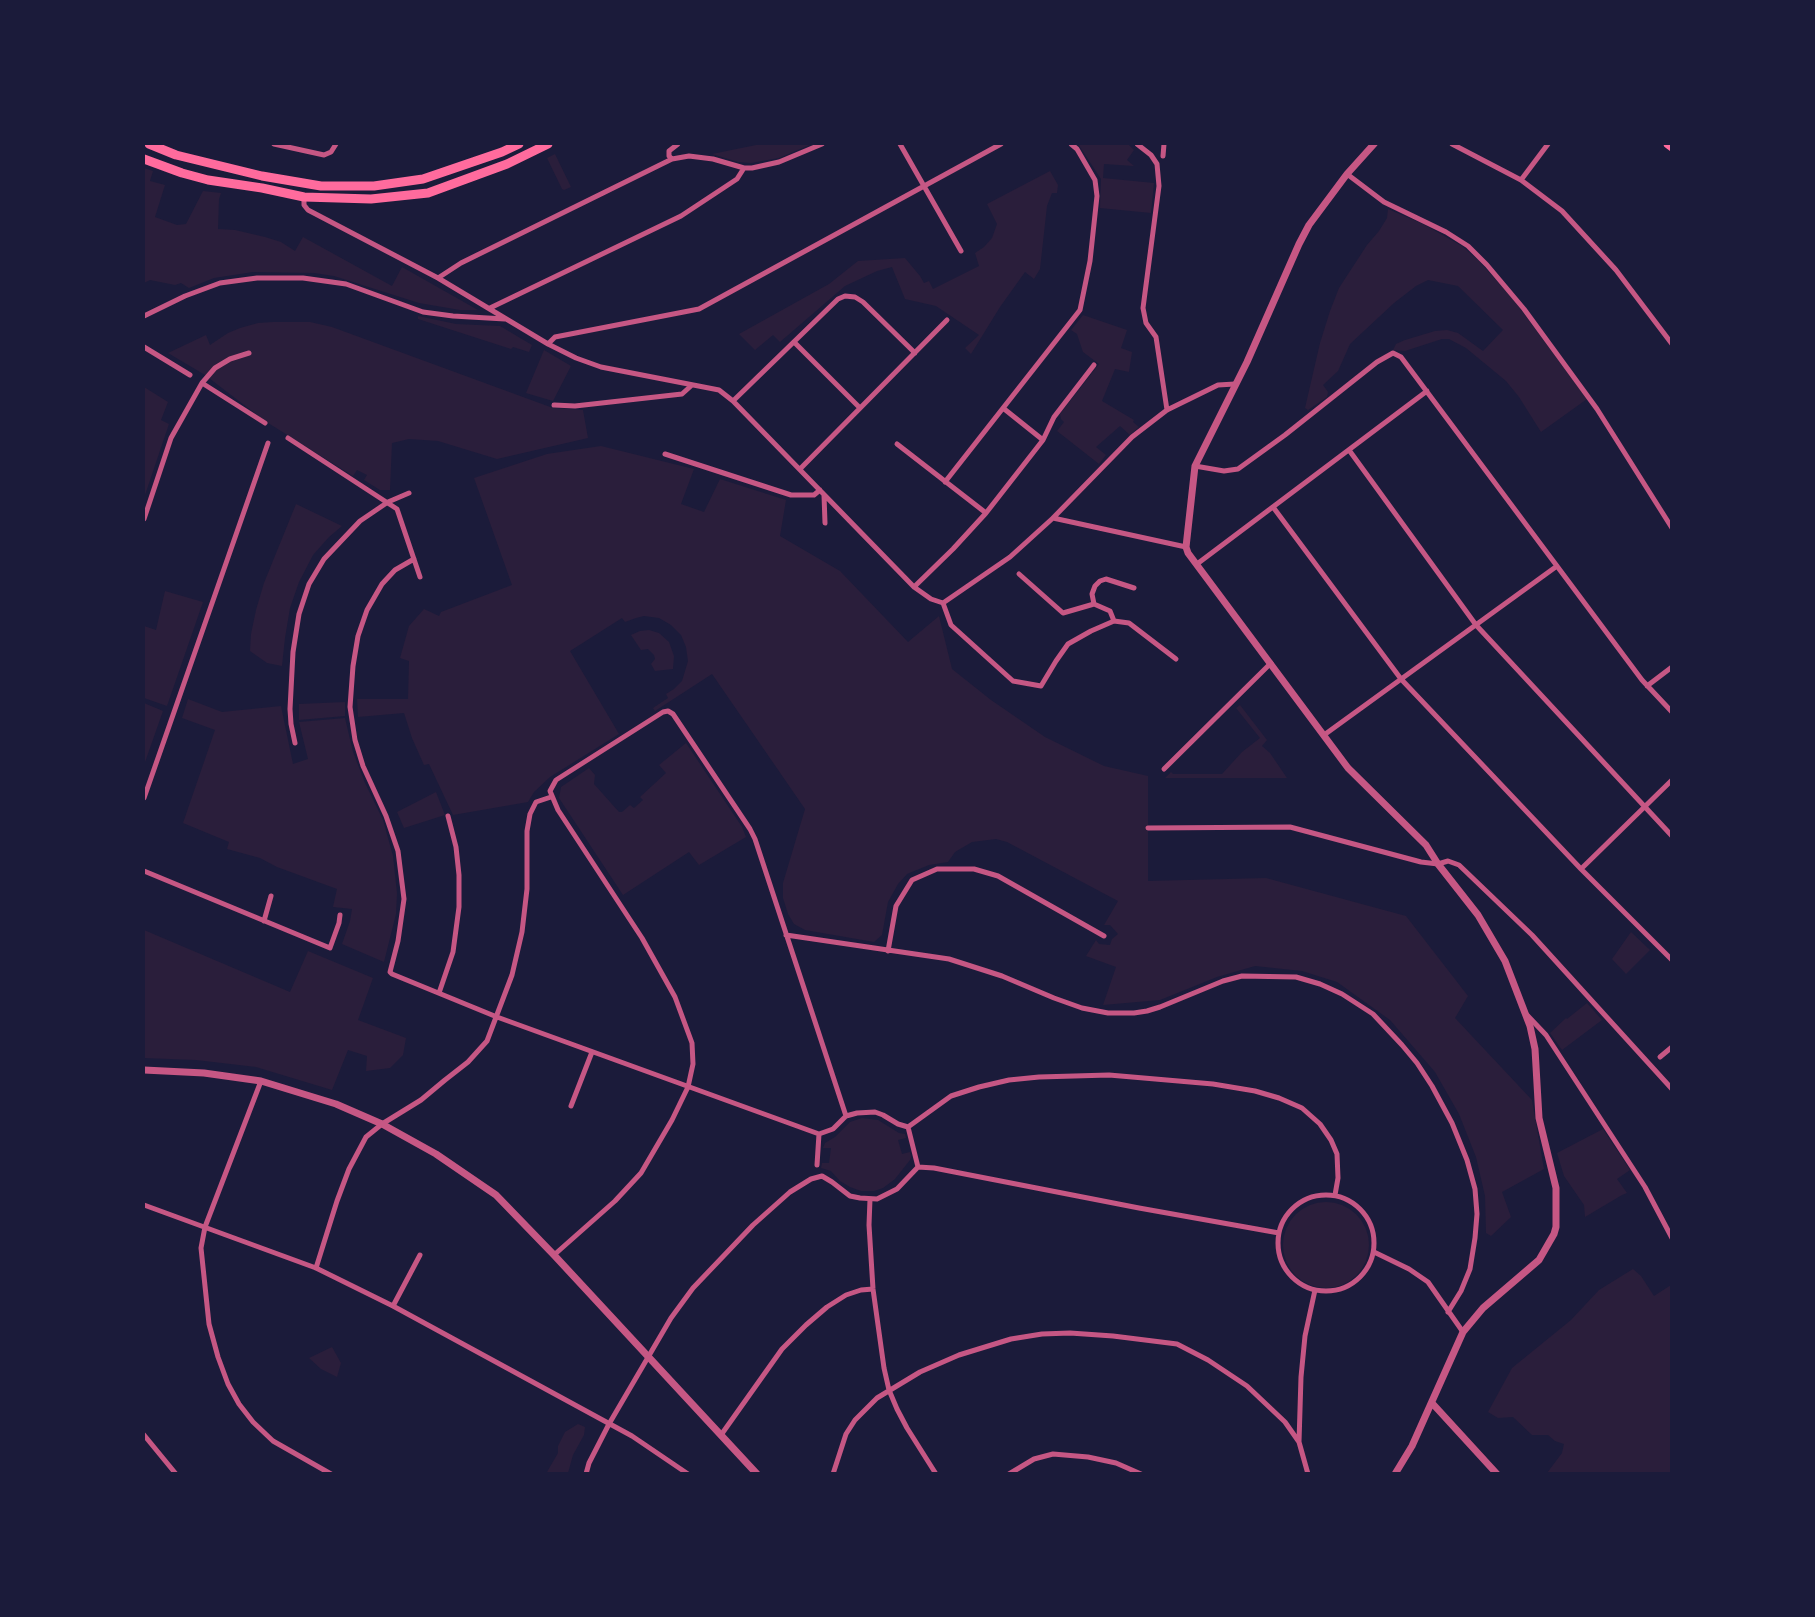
<!DOCTYPE html>
<html>
<head>
<meta charset="utf-8">
<style>
  body { margin:0 }
  #map { position:relative; width:1815px; height:1617px; overflow:hidden; background:#1b1b3a; font-family:Barlow,sans-serif }
  canvas { display:block }
  .frame { position:absolute; inset:0; border:145px solid #1b1b3a; pointer-events:none }
</style>
</head>
<body>
<div id="map">
<canvas width="1815" height="1617"></canvas>
<div class="frame"></div>
</div>
<script>
const c = document.querySelector('canvas').getContext('2d');
c.lineJoin = 'round';
function fillPath(path, color) { c.fillStyle = color; c.fill(path, 'evenodd'); }
const poly = rows => new Path2D(rows.map(r => 'M' + r).join(''));
function strokePath(path, color, width, dash) { c.strokeStyle = color; c.lineWidth = width; c.lineCap = dash ? 'butt' : 'round'; c.setLineDash(dash || []); c.stroke(path); }
fillPath(poly([
  [761,144,812,144,779,158,751,163,738,162,712,154],
  [1078,144,1128,144,1134,150,1127,160,1134,166,1104,164,1103,178,1154,183,1151,213,1100,208,1101,179],
  [555,154,571,187,564,190,562,189,547,158],
  [144,168,153,171,150,181,165,185,155,217,177,225,186,224,203,191,221,193,219,199,218,229,235,230,265,237,281,242,295,251,303,237,392,286,402,267,478,310,460,310,419,303,334,276,314,273,253,272,214,278,189,288,181,283,175,285,150,280,144,283],
  [1050,171,1058,185,1057,193,1052,193,1047,206,1040,269,1034,279,1025,272,1000,307,971,354,965,348,979,335,936,306,905,299,892,267,877,271,845,286,780,342,773,335,755,350,739,334,829,284,858,261,905,258,920,276,924,283,929,281,933,289,979,266,975,253,984,247,992,238,997,224,987,204],
  [1388,209,1423,224,1462,246,1478,260,1513,299,1587,399,1541,432,1519,397,1506,381,1466,348,1449,339,1442,339,1405,351,1393,350,1396,344,1405,340,1435,331,1447,330,1458,333,1483,351,1503,330,1458,286,1428,280,1416,286,1394,303,1350,344,1338,371,1323,385,1328,392,1327,397,1308,410,1305,408,1320,343,1330,311,1339,288,1367,245,1379,231,1387,218],
  [1083,315,1127,330,1121,348,1132,352,1129,372,1115,369,1102,401,1134,420,1133,422,1139,427,1130,435,1120,426,1096,447,1106,455,1099,464,1057,431,1064,422,1061,419,1060,414,1099,364,1083,352,1077,334,1071,330],
  [418,316,456,324,500,326,532,345,529,352,513,347,511,349,418,319],
  [273,322,310,322,332,327,553,408,583,410,588,438,497,459,438,441,409,439,392,443,390,490,380,490,364,480,367,475,357,470,353,476,265,421,205,375,168,353,206,335,210,345,228,333,240,328,258,323],
  [544,350,571,366,553,401,526,393],
  [144,387,168,402,161,420,169,424,144,498],
  [601,446,694,469,681,504,704,512,720,479,786,500,780,536,840,571,908,642,939,616,952,669,991,700,1045,737,1104,766,1148,776,1148,881,1266,878,1406,916,1468,996,1455,1018,1532,1100,1544,1169,1502,1192,1511,1217,1491,1236,1486,1233,1485,1196,1476,1157,1459,1114,1435,1072,1390,1020,1337,982,1302,971,1255,966,1217,977,1160,1000,1103,1005,1116,967,1086,956,1096,940,1099,944,1110,945,1112,939,1118,934,1110,925,1104,925,1118,901,1007,842,996,839,972,842,955,852,948,862,929,865,907,874,898,884,888,902,882,935,874,942,805,930,794,924,788,914,783,898,783,883,805,809,712,674,655,711,653,708,668,698,666,694,674,689,682,681,688,661,686,647,681,635,671,625,659,618,644,616,636,618,625,622,622,618,570,651,619,734,550,777,534,792,528,802,453,815,429,764,424,765,412,738,404,713,358,717,357,699,408,699,409,661,400,658,409,626,424,609,439,616,441,612,512,585,474,478,547,454],
  [296,504,342,526,329,537,313,555,299,582,290,608,285,638,282,666,267,663,250,651,251,634,256,610,264,583],
  [165,591,203,602,167,706,144,698,144,626,156,630],
  [649,630,659,633,669,642,674,656,673,669,655,671,651,664,655,659,654,655,648,649,641,650,631,635,640,631],
  [188,699,222,712,281,706,293,764,308,759,299,722,345,718,353,752,365,783,383,820,393,856,397,893,396,914,384,962,342,944,350,921,352,909,333,907,337,889,277,867,260,858,227,849,229,842,183,823,215,730,182,718],
  [345,702,345,716,299,720,299,704],
  [144,703,163,711,144,765],
  [1240,705,1267,740,1262,746,1270,753,1287,778,1165,778,1171,772,1173,774,1222,774,1242,752,1260,738,1236,708],
  [686,743,742,827,746,837,699,865,689,852,623,895,559,798,561,787,589,768,595,775,594,784,619,812,622,812,630,805,634,808,643,800,640,797,666,773,659,765],
  [436,792,445,815,404,828,397,812],
  [144,930,290,992,308,951,373,978,358,1020,406,1038,403,1055,390,1068,366,1071,367,1056,348,1050,332,1090,256,1067,196,1060,144,1058],
  [1631,932,1650,950,1626,974,1612,959],
  [1587,1003,1602,1020,1562,1050,1550,1033,1566,1018,1567,1019],
  [862,1118,878,1120,899,1133,905,1134,906,1138,898,1140,902,1154,910,1152,911,1157,910,1160,895,1179,883,1188,874,1191,861,1191,850,1187,840,1181,831,1171,821,1168,822,1163,829,1163,831,1148,823,1148,825,1143,835,1137,850,1122],
  [1603,1129,1630,1170,1617,1179,1627,1193,1622,1195,1585,1217,1584,1205,1564,1176,1557,1153],
  '1283 1245a43 43 0 1 1 86 0a43 43 0 1 1-86 0Z',
  [1633,1269,1641,1276,1654,1296,1671,1285,1671,1473,1547,1473,1562,1453,1564,1444,1555,1441,1548,1435,1532,1435,1513,1417,1498,1418,1488,1412,1512,1368,1571,1320,1599,1290],
  [332,1347,341,1363,337,1377,321,1369,309,1358],
  [578,1424,585,1427,584,1435,573,1455,568,1473,547,1472,558,1453,558,1446,565,1432]
]), '#2a1e3b');
strokePath(poly([
  [274,144,324,155,331,152,336,144],
  [900,144,961,251],
  [1137,144,1151,155,1157,164,1159,186,1143,308,1146,323,1156,337,1167,410],
  [1452,144,1521,180,1562,211,1616,270,1672,344],
  [1163,156,1164,144],
  [672,159,669,156,669,151,678,144],
  [1347,174,1384,202,1446,232,1468,246,1487,265,1524,309,1597,409,1672,528],
  [1521,180,1548,144],
  [304,197,304,205,308,210,438,278,548,344,576,358,601,367,719,390,733,401,914,587,931,599,943,603],
  [438,278,461,263,672,159,689,156,713,159,744,168,752,168,779,162,822,144],
  [490,308,681,216,737,179,744,168],
  [144,316,185,296,220,283,257,278,303,278,346,284,423,312,453,316,505,319],
  [794,342,860,408],
  [548,344,555,337,699,309,1001,144],
  [144,347,190,375],
  [202,383,265,423],
  [733,401,838,299,845,296,855,297,863,302,915,353],
  [554,405,575,406,682,394,692,385],
  [1003,408,1043,440],
  [288,438,397,509,420,577],
  [897,444,986,513],
  [1349,450,1476,625,1672,836],
  [665,454,791,495,814,495,820,490],
  [1195,466,1224,471,1238,469,1285,435,1377,362,1393,353,1401,357,1642,680,1672,712],
  [800,469,947,320],
  [945,482,1080,310,1090,261,1097,196,1095,180,1077,149,1071,144],
  [824,495,825,523],
  [1273,507,1401,679,1581,869,1672,960],
  [1053,518,1186,547],
  [144,519,171,438,202,383,215,368,230,359,249,353],
  [414,559,395,570,382,584,367,610,358,636,353,666,350,707,355,740,363,766,386,816,398,851,404,899,398,941,390,972,392,974,497,1017,819,1134],
  [1197,564,1427,391],
  [1019,574,1063,613,1094,604,1110,611,1114,621],
  [914,587,953,549,986,513,1043,440,1054,417,1094,365],
  [943,603,1010,557,1053,518,1132,437,1167,410,1218,385,1235,384],
  [943,603,951,625,1013,681,1041,686,1056,661,1068,644,1091,631,1114,621],
  [1094,604,1092,594,1095,586,1100,581,1106,579,1134,588],
  [1114,621,1129,623,1176,659],
  [1647,686,1672,667],
  [1324,735,1557,566],
  [295,743,291,724,290,709,293,652,299,614,309,584,324,559,360,521,388,502,409,493],
  [1164,769,1271,663],
  [144,798,268,443],
  [1148,828,1290,827,1421,862,1438,864,1448,861,1459,865,1532,935,1672,1089],
  [1581,869,1672,780],
  [144,871,330,948,339,923,340,915],
  [264,921,271,896],
  [786,935,949,959,1002,976,1054,998,1082,1008,1108,1013,1134,1013,1147,1011,1160,1007,1223,981,1242,976,1296,977,1320,984,1342,994,1373,1014,1402,1045,1417,1063,1432,1086,1452,1123,1467,1160,1475,1189,1477,1214,1475,1238,1470,1269,1461,1291,1448,1312],
  [888,951,896,906,912,880,937,869,974,869,998,876,1104,936],
  [439,993,453,952,459,907,459,875,456,847,448,816],
  [1527,1015,1546,1035,1645,1187,1672,1238],
  [1660,1057,1672,1047],
  [261,1081,205,1227,201,1248,209,1324,218,1357,228,1384,239,1404,253,1422,273,1441,331,1474],
  [571,1106,592,1052],
  [908,1127,951,1096,979,1087,1009,1080,1039,1077,1109,1075,1213,1084,1255,1091,1279,1098,1302,1108,1320,1124,1331,1140,1337,1154,1338,1178,1335,1195],
  [908,1127,918,1167],
  [817,1165,819,1134,833,1129,846,1116,857,1113,875,1112,883,1115,898,1124,908,1127],
  [918,1167,934,1168,1139,1208,1279,1233],
  '1278 1243a48 48 0 1 1 96 0a48 48 0 1 1-96 0Z',
  [870,1199,869,1225,873,1289,884,1368,889,1390,897,1409,907,1428,936,1474],
  [144,1205,316,1268,393,1306,632,1436,688,1474],
  [1374,1252,1409,1269,1428,1282,1463,1332],
  [554,1255,615,1201,641,1173,672,1120,688,1087,693,1064,692,1043,675,997,642,938,558,810,550,791,556,780,663,712,668,711,673,714,750,829,755,839,846,1116],
  [316,1268,337,1201,349,1169,366,1137,382,1124,421,1100,445,1080,468,1062,487,1041,512,975,522,932,527,889,527,831,530,814,536,802,551,797],
  [393,1306,420,1255],
  [144,1435,176,1474],
  [721,1435,782,1349,806,1325,827,1307,846,1295,861,1290,873,1289],
  [1299,1442,1301,1377,1305,1336,1315,1290],
  [586,1474,589,1463,609,1424,671,1318,693,1288,753,1225,790,1192,811,1179,822,1176,832,1182,850,1196,860,1198,877,1199,897,1189,918,1167],
  [833,1474,846,1434,855,1420,877,1398,920,1372,959,1355,1011,1339,1042,1334,1070,1333,1113,1336,1177,1344,1208,1360,1247,1386,1285,1422,1299,1442,1308,1474],
  [1009,1474,1034,1459,1053,1454,1088,1457,1116,1463,1141,1474]
]), '#c65784', 5);
strokePath(poly([
  [1374,144,1347,174,1309,225,1299,244,1247,362,1195,466,1186,547,1188,553,1348,768,1426,845,1438,864,1478,915,1505,961,1530,1026,1535,1049,1539,1118,1556,1188,1556,1227,1554,1234,1539,1260,1483,1308,1463,1332,1412,1446,1395,1474],
  [144,1070,204,1073,261,1081,336,1104,382,1124,436,1154,496,1195,554,1255,757,1474],
  [1432,1403,1497,1474]
]), '#c65784', 7);
strokePath(poly([
  [149,144,176,155,262,176,321,186,374,186,423,179,502,152,519,144],
  [1668,144,1672,147],
  [144,159,182,173,208,180,262,188,304,197,371,199,428,193,507,164,548,144]
]), '#ff6b9d', 9);
</script>
</body>
</html>
